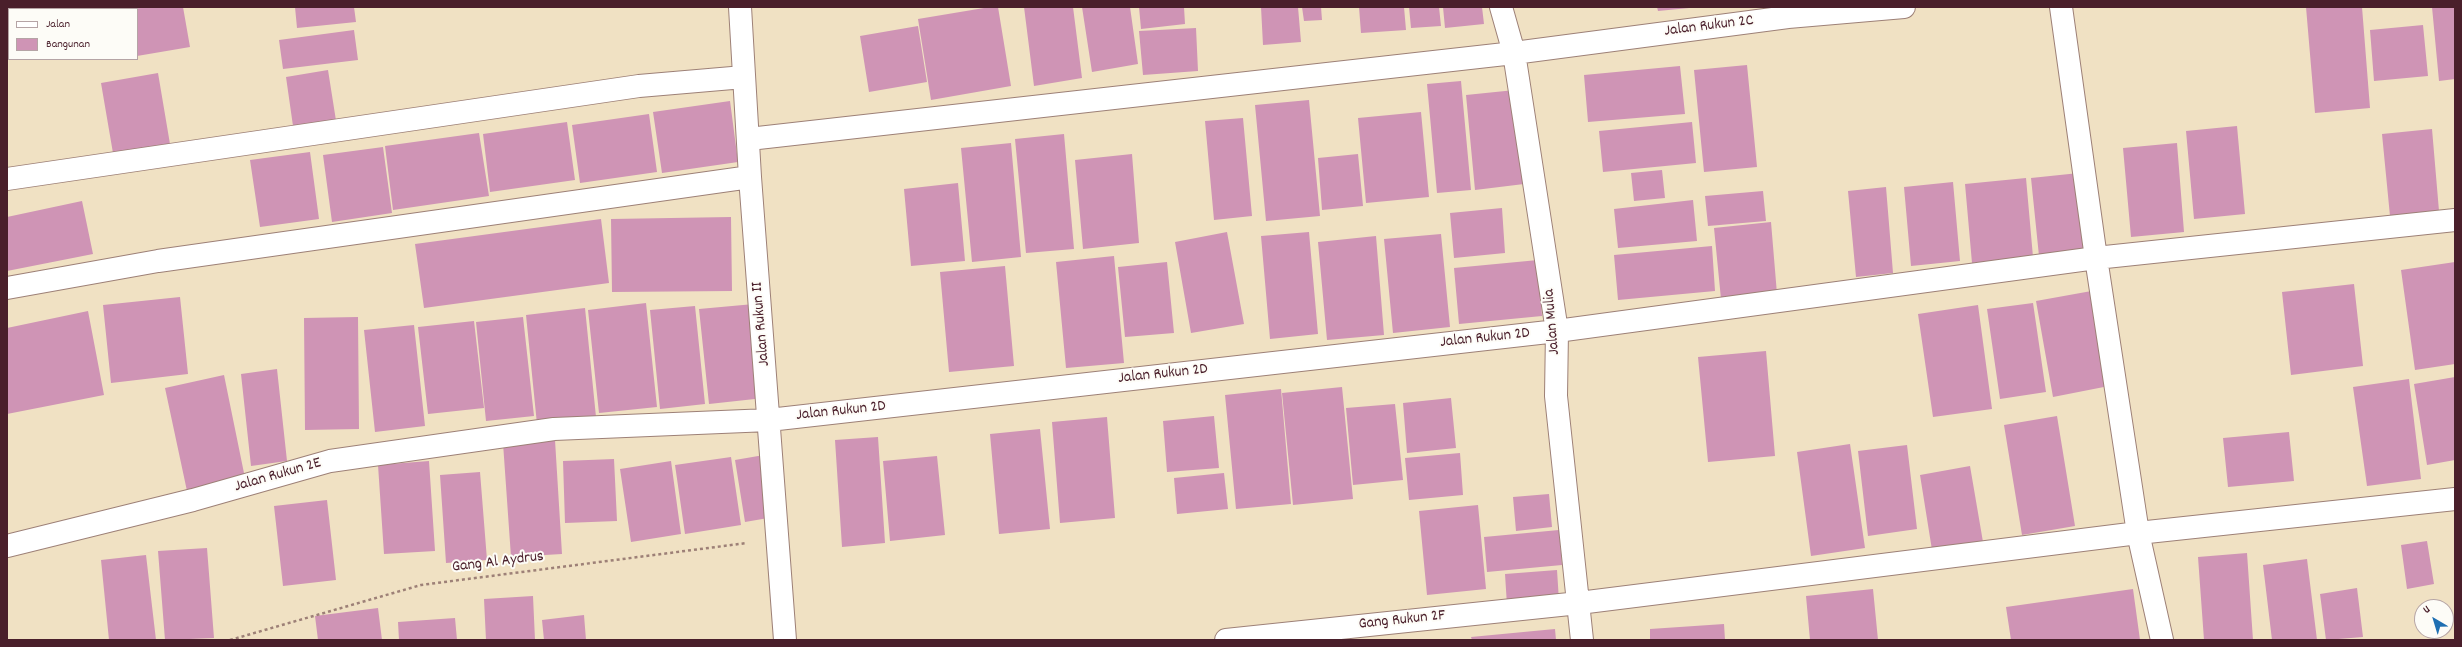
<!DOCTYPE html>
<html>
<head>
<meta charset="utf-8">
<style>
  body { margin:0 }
  #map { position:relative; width:2462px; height:647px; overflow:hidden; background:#f0e1c3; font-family:Dekko,sans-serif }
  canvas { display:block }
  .frame { position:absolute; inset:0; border:8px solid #4a1f2b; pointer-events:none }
  .legend { position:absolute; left:8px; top:8px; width:130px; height:52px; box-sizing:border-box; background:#fdfcf7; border:1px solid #b5a4a5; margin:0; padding:5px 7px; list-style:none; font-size:12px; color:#4a1f2b }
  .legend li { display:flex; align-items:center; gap:8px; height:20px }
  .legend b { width:20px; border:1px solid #b5a4a5 }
  .north { position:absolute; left:2414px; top:599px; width:40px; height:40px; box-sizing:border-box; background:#fdfcf7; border:1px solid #b5a4a5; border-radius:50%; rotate:322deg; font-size:11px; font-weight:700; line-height:16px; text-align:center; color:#4a1f2b }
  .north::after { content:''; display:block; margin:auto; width:14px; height:18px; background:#1f6fb2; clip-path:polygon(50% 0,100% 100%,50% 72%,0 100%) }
</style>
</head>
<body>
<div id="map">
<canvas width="2462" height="647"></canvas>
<div class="frame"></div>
<ul class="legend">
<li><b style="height:5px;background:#fff"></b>Jalan</li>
<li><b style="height:11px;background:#cf94b5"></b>Bangunan</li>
</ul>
<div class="north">U</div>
</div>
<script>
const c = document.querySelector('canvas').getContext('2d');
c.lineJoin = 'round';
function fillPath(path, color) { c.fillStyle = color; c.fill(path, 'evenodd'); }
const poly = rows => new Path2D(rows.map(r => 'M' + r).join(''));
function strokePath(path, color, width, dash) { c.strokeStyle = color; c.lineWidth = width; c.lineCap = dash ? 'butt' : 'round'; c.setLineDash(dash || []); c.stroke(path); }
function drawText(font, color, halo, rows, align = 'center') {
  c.font = font + ' Dekko,sans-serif'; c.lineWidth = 4; c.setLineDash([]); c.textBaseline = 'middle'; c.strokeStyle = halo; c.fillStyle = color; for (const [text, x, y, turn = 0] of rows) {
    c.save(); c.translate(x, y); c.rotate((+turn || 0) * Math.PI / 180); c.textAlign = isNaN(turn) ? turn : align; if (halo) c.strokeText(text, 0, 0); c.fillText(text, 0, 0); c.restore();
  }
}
fillPath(poly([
  [29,7,90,7,91,9,29,9],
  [121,7,183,7,190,47,137,56,137,9,121,9],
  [295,7,354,7,356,22,297,28],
  [990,7,998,7,1011,86,931,100,918,19],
  [1024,7,1073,7,1082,78,1034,86],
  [1082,7,1130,7,1138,64,1092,72],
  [1139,7,1184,7,1185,24,1141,29],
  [1261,7,1298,7,1301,42,1263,45],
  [1302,7,1321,7,1322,20,1304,21],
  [1359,7,1404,7,1406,30,1361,33],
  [1409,7,1439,7,1441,26,1411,28],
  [1443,7,1482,7,1484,24,1445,28],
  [1657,7,1689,7,1689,8,1658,11],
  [2306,7,2362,7,2370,108,2315,113],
  [2432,7,2455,7,2455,79,2439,81],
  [2423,25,2428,76,2374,81,2370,30],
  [918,26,927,82,869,92,860,36],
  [1196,28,1198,71,1143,75,1139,31],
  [354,30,358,60,283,69,279,40],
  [1747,65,1757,167,1704,172,1694,70],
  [1680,66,1685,114,1588,122,1584,75],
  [328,70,337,127,294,133,286,77],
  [158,73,171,150,114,159,101,83],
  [1461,81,1471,190,1437,193,1427,84],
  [1515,90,1524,184,1475,190,1466,95],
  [1309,100,1320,216,1266,221,1255,105],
  [730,101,738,162,662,173,653,112],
  [1421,112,1429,197,1366,203,1358,118],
  [649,114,657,172,580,183,572,125],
  [1243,118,1252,216,1214,220,1205,121],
  [567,122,575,180,490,192,483,134],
  [1692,122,1696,163,1603,172,1599,131],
  [2237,126,2245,214,2194,219,2186,131],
  [2432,129,2439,211,2390,216,2382,134],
  [479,133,489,196,393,210,385,146],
  [1064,134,1074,249,1026,253,1015,139],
  [1011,143,1021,257,972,262,961,148],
  [2177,143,2184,232,2131,237,2123,148],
  [383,147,392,213,332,222,323,155],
  [310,152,319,219,260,227,250,160],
  [1132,154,1139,243,1083,249,1075,160],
  [1358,154,1363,206,1322,210,1318,158],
  [1662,170,1665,198,1634,201,1631,173],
  [2079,173,2086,251,2039,256,2031,178],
  [2026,178,2033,257,1972,263,1965,184],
  [1953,182,1960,261,1911,266,1904,187],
  [958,183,965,261,911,266,904,189],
  [1886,187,1893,273,1856,277,1848,191],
  [1763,191,1766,221,1708,226,1705,196],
  [1693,200,1697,241,1618,248,1614,209],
  [82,201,93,254,7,271,7,217],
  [1502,208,1505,253,1454,258,1450,213],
  [731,217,732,291,612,292,611,219],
  [601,219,609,283,424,308,415,244],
  [1771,222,1777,294,1721,299,1714,228],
  [1227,232,1244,324,1191,333,1175,242],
  [1309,232,1318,334,1270,339,1261,236],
  [1441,234,1450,327,1393,333,1384,239],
  [1376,236,1384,335,1327,340,1318,242],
  [1712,246,1715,291,1618,300,1614,255],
  [1114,256,1124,363,1066,368,1056,262],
  [1538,260,1542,316,1459,324,1454,268],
  [1167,262,1174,333,1125,337,1118,267],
  [2455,262,2455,364,2415,370,2401,270],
  [1005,266,1014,366,949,372,940,272],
  [2354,284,2363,366,2291,375,2282,292],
  [2097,290,2114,385,2053,397,2036,301],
  [180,297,188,374,111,383,103,305],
  [646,303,657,407,599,413,588,310],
  [2033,303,2046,392,2000,399,1987,309],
  [754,304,764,398,709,404,699,309],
  [1978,305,1992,409,1933,417,1918,314],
  [695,306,705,404,660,409,650,310],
  [585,308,596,417,537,424,526,315],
  [88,311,104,395,7,414,7,328],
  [358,317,359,429,305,430,304,318],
  [523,317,534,416,486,421,476,322],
  [474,321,484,408,428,414,418,327],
  [414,325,425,426,375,432,364,330],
  [1766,351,1775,456,1708,462,1698,357],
  [277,369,287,461,251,466,241,374],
  [224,375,245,478,187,491,165,388],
  [2455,377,2455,460,2427,465,2414,384],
  [2409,379,2421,479,2367,486,2353,387],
  [1342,387,1353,499,1293,505,1282,393],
  [1281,389,1291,504,1236,509,1225,395],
  [1451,398,1456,448,1407,453,1403,403],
  [1395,404,1403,480,1353,485,1346,408],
  [1214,416,1219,468,1167,472,1163,421],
  [2057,416,2075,526,2022,535,2004,425],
  [1107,417,1115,518,1060,523,1052,422],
  [1040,429,1050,529,999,534,990,434],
  [2289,432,2294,481,2228,487,2223,438],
  [878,437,885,543,842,547,835,440],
  [555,440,562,554,511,557,503,443],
  [1850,444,1865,548,1811,556,1797,452],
  [1907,445,1917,529,1868,536,1858,451],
  [1460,453,1463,495,1409,500,1405,458],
  [764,455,774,517,745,522,735,460],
  [937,456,945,535,890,541,883,461],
  [731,457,741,525,685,534,675,465],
  [614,459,617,521,565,523,563,461],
  [429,461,435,551,384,554,378,465],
  [671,461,681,534,631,542,620,469],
  [1970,466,1983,542,1932,550,1920,475],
  [480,472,487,560,446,563,440,475],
  [1224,473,1228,509,1177,514,1174,478],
  [1549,494,1552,527,1516,531,1513,497],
  [327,500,336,580,283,586,274,506],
  [1478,505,1486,589,1427,595,1419,511],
  [1559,530,1562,565,1487,572,1484,537],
  [2427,541,2434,584,2407,589,2401,545],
  [207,548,214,638,165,640,158,551],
  [2247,553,2253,640,2204,640,2198,557],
  [146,555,156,640,109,640,101,560],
  [2307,559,2317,640,2272,640,2263,565],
  [1557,570,1559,601,1507,605,1505,574],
  [2357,588,2363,637,2326,640,2320,594],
  [1873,589,1878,640,1810,640,1806,596],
  [2133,589,2140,640,2011,640,2006,607],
  [533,596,535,640,486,640,484,599],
  [378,608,382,640,318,640,315,616],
  [584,615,586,640,544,640,542,620],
  [455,618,457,640,399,640,398,622],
  [1724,624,1725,640,1650,640,1650,629],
  [1555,629,1556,640,1472,640,1471,637]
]), '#cf94b5');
const minor = poly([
  [740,7,750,177,785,640],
  [1501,7,1514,53,1557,331,1556,396,1582,640],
  [2061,7,2096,258,2138,533,2162,640],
  [749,139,1514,53,1788,17,1904,7],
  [7,179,639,86,744,77],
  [7,288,158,261,750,177],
  [7,546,193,500,330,461,554,429,769,420,1557,331,2096,258,2455,220],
  [1226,640,1579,603,2138,533,2455,499]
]);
strokePath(minor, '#9d8077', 24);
strokePath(poly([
  [230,640,421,585,747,543]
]), '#9d8077', 2.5, [3, 3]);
strokePath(minor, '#fff', 22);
drawText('16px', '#4a1f2b', '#fdfcf7', [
  ["Jalan Rukun 2C",1709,27,-7],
  ["Jalan Mulia",1553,322,-95],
  ["Jalan Rukun II",762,324,-95],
  ["Jalan Rukun 2D",1485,339,-6],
  ["Jalan Rukun 2D",1163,375,-6],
  ["Jalan Rukun 2D",841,412,-6],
  ["Jalan Rukun 2E",278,476,-16],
  ["Gang Al Aydrus",498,563,-7],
  ["Gang Rukun 2F",1402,621,-6]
]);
</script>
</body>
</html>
